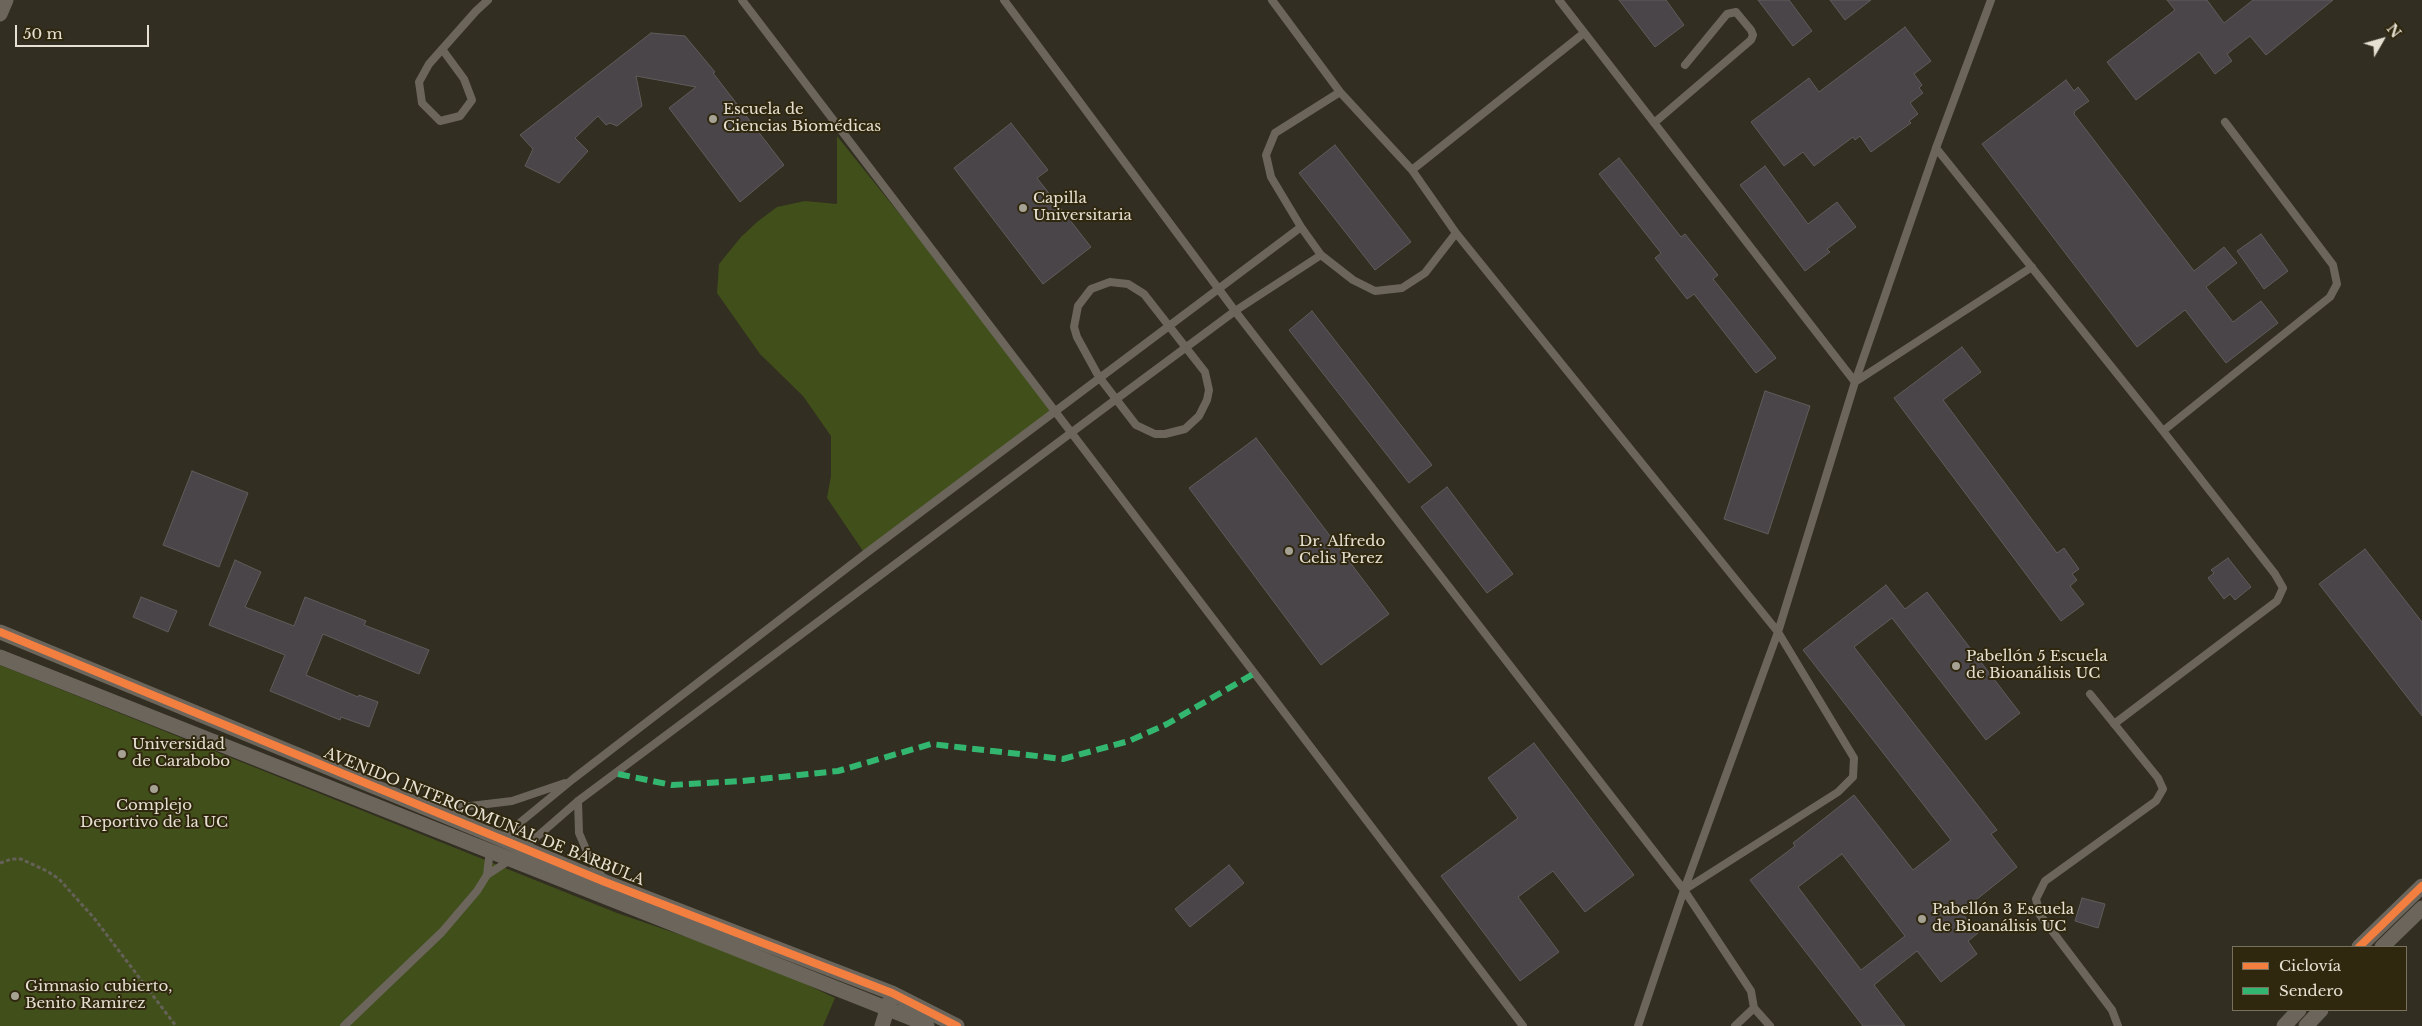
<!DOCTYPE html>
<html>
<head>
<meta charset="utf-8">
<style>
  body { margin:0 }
  #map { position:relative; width:2422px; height:1026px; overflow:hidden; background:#322e21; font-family:"Libre Baskerville",serif }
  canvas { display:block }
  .legend { position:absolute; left:2232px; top:946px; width:175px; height:65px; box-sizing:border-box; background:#30270f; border:1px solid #78715d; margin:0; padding:6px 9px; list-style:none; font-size:15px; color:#e5e0d1 }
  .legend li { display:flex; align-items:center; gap:10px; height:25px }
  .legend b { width:25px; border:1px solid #78715d }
  .north { position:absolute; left:2357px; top:15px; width:50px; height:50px; -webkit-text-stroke:4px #30270f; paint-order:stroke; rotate:52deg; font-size:14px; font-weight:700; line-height:20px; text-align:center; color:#e5e0d1 }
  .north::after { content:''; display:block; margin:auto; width:18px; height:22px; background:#e5e0d1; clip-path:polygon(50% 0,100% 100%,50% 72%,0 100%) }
  .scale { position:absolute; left:15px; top:25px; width:134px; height:22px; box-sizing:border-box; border:2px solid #e5e0d1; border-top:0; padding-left:6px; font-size:15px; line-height:18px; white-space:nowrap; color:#e5e0d1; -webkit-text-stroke:4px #30270f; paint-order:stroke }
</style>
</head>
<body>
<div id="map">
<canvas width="2422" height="1026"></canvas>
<ul class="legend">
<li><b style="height:6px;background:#f27e40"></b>Ciclovía</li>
<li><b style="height:6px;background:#33b770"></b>Sendero</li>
</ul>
<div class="north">N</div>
<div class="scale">50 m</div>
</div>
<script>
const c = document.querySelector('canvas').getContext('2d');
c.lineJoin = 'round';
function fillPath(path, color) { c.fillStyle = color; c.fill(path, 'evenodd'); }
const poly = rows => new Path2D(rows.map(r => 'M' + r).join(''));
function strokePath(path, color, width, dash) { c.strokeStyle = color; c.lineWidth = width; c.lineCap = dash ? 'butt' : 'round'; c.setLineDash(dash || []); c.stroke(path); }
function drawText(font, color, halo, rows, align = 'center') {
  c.font = font + ' "Libre Baskerville",serif'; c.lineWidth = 4; c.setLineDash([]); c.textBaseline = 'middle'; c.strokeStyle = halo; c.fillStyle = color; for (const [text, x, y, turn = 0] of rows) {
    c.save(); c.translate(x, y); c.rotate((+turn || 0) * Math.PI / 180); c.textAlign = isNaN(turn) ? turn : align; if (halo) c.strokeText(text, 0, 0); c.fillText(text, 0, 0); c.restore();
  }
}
fillPath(poly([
  [837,136,1056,409,865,554,827,498,831,476,831,436,803,396,760,354,717,293,719,264,741,237,757,222,777,207,805,201,837,204],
  [0,665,617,913,759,962,835,998,823,1026,0,1026]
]), '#414f1a');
const building = poly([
  [1619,0,1666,0,1684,25,1655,47,1619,0],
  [1758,0,1789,0,1812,31,1793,46,1758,0],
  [1830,0,1871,0,1845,20,1830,0],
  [2167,0,2207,0,2224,23,2253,0,2333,0,2266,55,2250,36,2227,54,2232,61,2215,74,2199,52,2136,100,2107,62,2175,10,2167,0],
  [1905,27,1931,61,1914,74,1922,85,1919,88,1923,93,1910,103,1918,114,1909,121,1911,123,1871,152,1860,136,1855,140,1853,137,1814,166,1803,152,1784,166,1751,122,1809,78,1819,92,1905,27],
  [651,33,685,36,715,72,713,73,784,165,740,202,669,108,696,87,636,76,642,106,617,126,610,123,606,125,598,116,575,138,588,151,559,183,525,166,533,149,520,135,651,33],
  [2066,80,2074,91,2078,87,2089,101,2075,111,2074,114,2194,271,2224,247,2237,263,2206,287,2233,322,2261,301,2278,323,2226,363,2185,310,2137,347,1982,144,2066,80],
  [1011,123,1048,170,1037,178,1091,247,1043,284,954,168,1011,123],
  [1335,145,1411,242,1375,270,1299,173,1335,145],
  [1619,158,1681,237,1685,234,1718,275,1713,279,1776,358,1756,373,1694,294,1687,299,1655,258,1661,253,1599,174,1619,158],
  [1765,166,1808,224,1837,202,1856,227,1827,249,1830,252,1805,271,1740,185,1765,166],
  [2261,234,2288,271,2264,289,2237,251,2261,234],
  [1312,311,1432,465,1409,483,1289,330,1312,311],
  [1962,347,1981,372,1943,400,2057,553,2064,548,2079,569,2072,574,2077,580,2070,586,2084,604,2061,621,1894,398,1962,347],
  [1765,391,1810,406,1768,534,1724,519,1765,391],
  [1256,438,1389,614,1321,665,1189,488,1256,438],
  [192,471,248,493,219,567,163,545,192,471],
  [1447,487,1513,574,1487,593,1421,507,1447,487],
  [2365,549,2422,622,2422,716,2319,584,2365,549],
  [2228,558,2251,587,2235,600,2230,594,2224,599,2208,578,2214,573,2211,570,2228,558],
  [235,560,261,572,245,607,294,626,305,597,366,621,364,625,429,650,419,674,323,634,306,675,358,697,359,695,378,702,369,727,341,717,340,720,270,691,285,655,209,625,235,560],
  [1886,585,1905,609,1927,592,2020,713,1986,740,1892,618,1854,647,1997,830,1991,834,2017,867,1961,912,1978,933,1968,941,1977,954,1941,982,1917,951,1874,985,1905,1026,1863,1026,1750,880,1795,846,1793,843,1854,795,1913,870,1951,840,1803,650,1886,585],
  [1842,854,1905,936,1861,970,1798,887,1842,854],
  [141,597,177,611,168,632,133,617,141,597],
  [1534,743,1634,875,1585,912,1553,871,1518,897,1559,952,1520,981,1441,876,1518,818,1488,778,1534,743],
  [1229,865,1244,883,1190,927,1175,909,1229,865],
  [2082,898,2105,904,2098,928,2075,921,2082,898]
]);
fillPath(building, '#4a4548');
strokePath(building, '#605c5c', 1);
strokePath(poly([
  [0,863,12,859,21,859,47,871,59,879,94,918,176,1026]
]), '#656158', 3, [4, 2.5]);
strokePath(poly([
  [742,0,1523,1026],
  [1004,0,1235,311,1684,890,1751,991,1754,1008,1735,1026],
  [1272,0,1340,92,1412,170,1456,233,1778,632,1854,758,1853,777,1838,792,1684,890],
  [1559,0,1855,382,2032,267],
  [442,49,464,79,472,100,460,116,440,121,422,103,419,82,429,64,476,11,488,0],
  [1340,92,1275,133,1266,155,1271,177,1301,227,1321,255,1353,280,1375,291,1402,288,1425,273,1456,233],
  [1654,123,1751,40,1753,35,1751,30,1736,12,1727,14,1685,65],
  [1936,148,2163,431,2275,574,2283,588,2277,601,2114,724],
  [1412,170,1584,33],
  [1110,282,1128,284,1144,294,1205,372,1209,390,1207,400,1199,416,1185,429,1165,434,1155,434,1136,425,1099,377,1077,337,1074,327,1078,306,1091,289,1110,282],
  [2163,431,2330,297,2337,284,2333,265,2225,122],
  [2090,694,2158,778,2163,789,2156,801,2045,881,2036,899,2040,915,2112,1010,2118,1026],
  [578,801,579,833,591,861,603,878],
  [437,810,512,801,565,783],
  [500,839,573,779,865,554,1301,227],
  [523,849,578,801,1115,400,1235,311,1321,255],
  [487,875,490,850],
  [1754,1008,1770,1026],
  [344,1026,442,932,477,891,487,875,510,860],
  [1638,1026,1684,890,1778,632,1855,382,1936,148,1991,0]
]), '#6b655c', 8);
strokePath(poly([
  [0,14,6,0],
  [0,632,605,882,892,993,957,1026],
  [0,657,911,1018,927,1026],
  [2359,947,2422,886],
  [2382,947,2422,908],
  [882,1026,890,1000],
  [2284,1026,2299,1010],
  [2306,1026,2321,1010]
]), '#6b655c', 15);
strokePath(poly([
  [618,774,672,785,742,781,838,771,931,744,1063,759,1129,741,1167,724,1255,673]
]), '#33b770', 6, [12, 6]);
strokePath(poly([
  [0,632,605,882,892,993,957,1026],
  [2359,947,2422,886]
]), '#f27e40', 8);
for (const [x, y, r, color] of [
  [713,119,5,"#a6a293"],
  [1023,208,5,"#a6a293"],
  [1289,551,5,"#a6a293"],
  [1956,666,5,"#a6a293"],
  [122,754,5,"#a6a293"],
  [154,789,5,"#a6a293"],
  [1922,919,5,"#a6a293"],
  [15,996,5,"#a6a293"]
]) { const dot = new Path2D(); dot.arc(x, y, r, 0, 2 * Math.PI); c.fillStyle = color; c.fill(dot); strokePath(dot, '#30270f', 2); }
drawText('15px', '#e5e0d1', '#30270f', [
  ["Escuela de",723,110],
  ["Ciencias Biomédicas",723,127],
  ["Capilla",1033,199],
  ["Universitaria",1033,216],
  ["Dr. Alfredo",1299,542],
  ["Celis Perez",1299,559],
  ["Pabellón 5 Escuela",1966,657],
  ["de Bioanálisis UC",1966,674],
  ["Universidad",132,745],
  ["de Carabobo",132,762],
  ["Complejo",154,806,"center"],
  ["Deportivo de la UC",154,823,"center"],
  ["Pabellón 3 Escuela",1932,910],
  ["de Bioanálisis UC",1932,927],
  ["Gimnasio cubierto,",25,987],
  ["Benito Ramirez",25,1004]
], 'left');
drawText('15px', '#e5e0d1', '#30270f', [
  ["AVENIDO INTERCOMUNAL DE BÁRBULA",484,817,22]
]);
</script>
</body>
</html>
